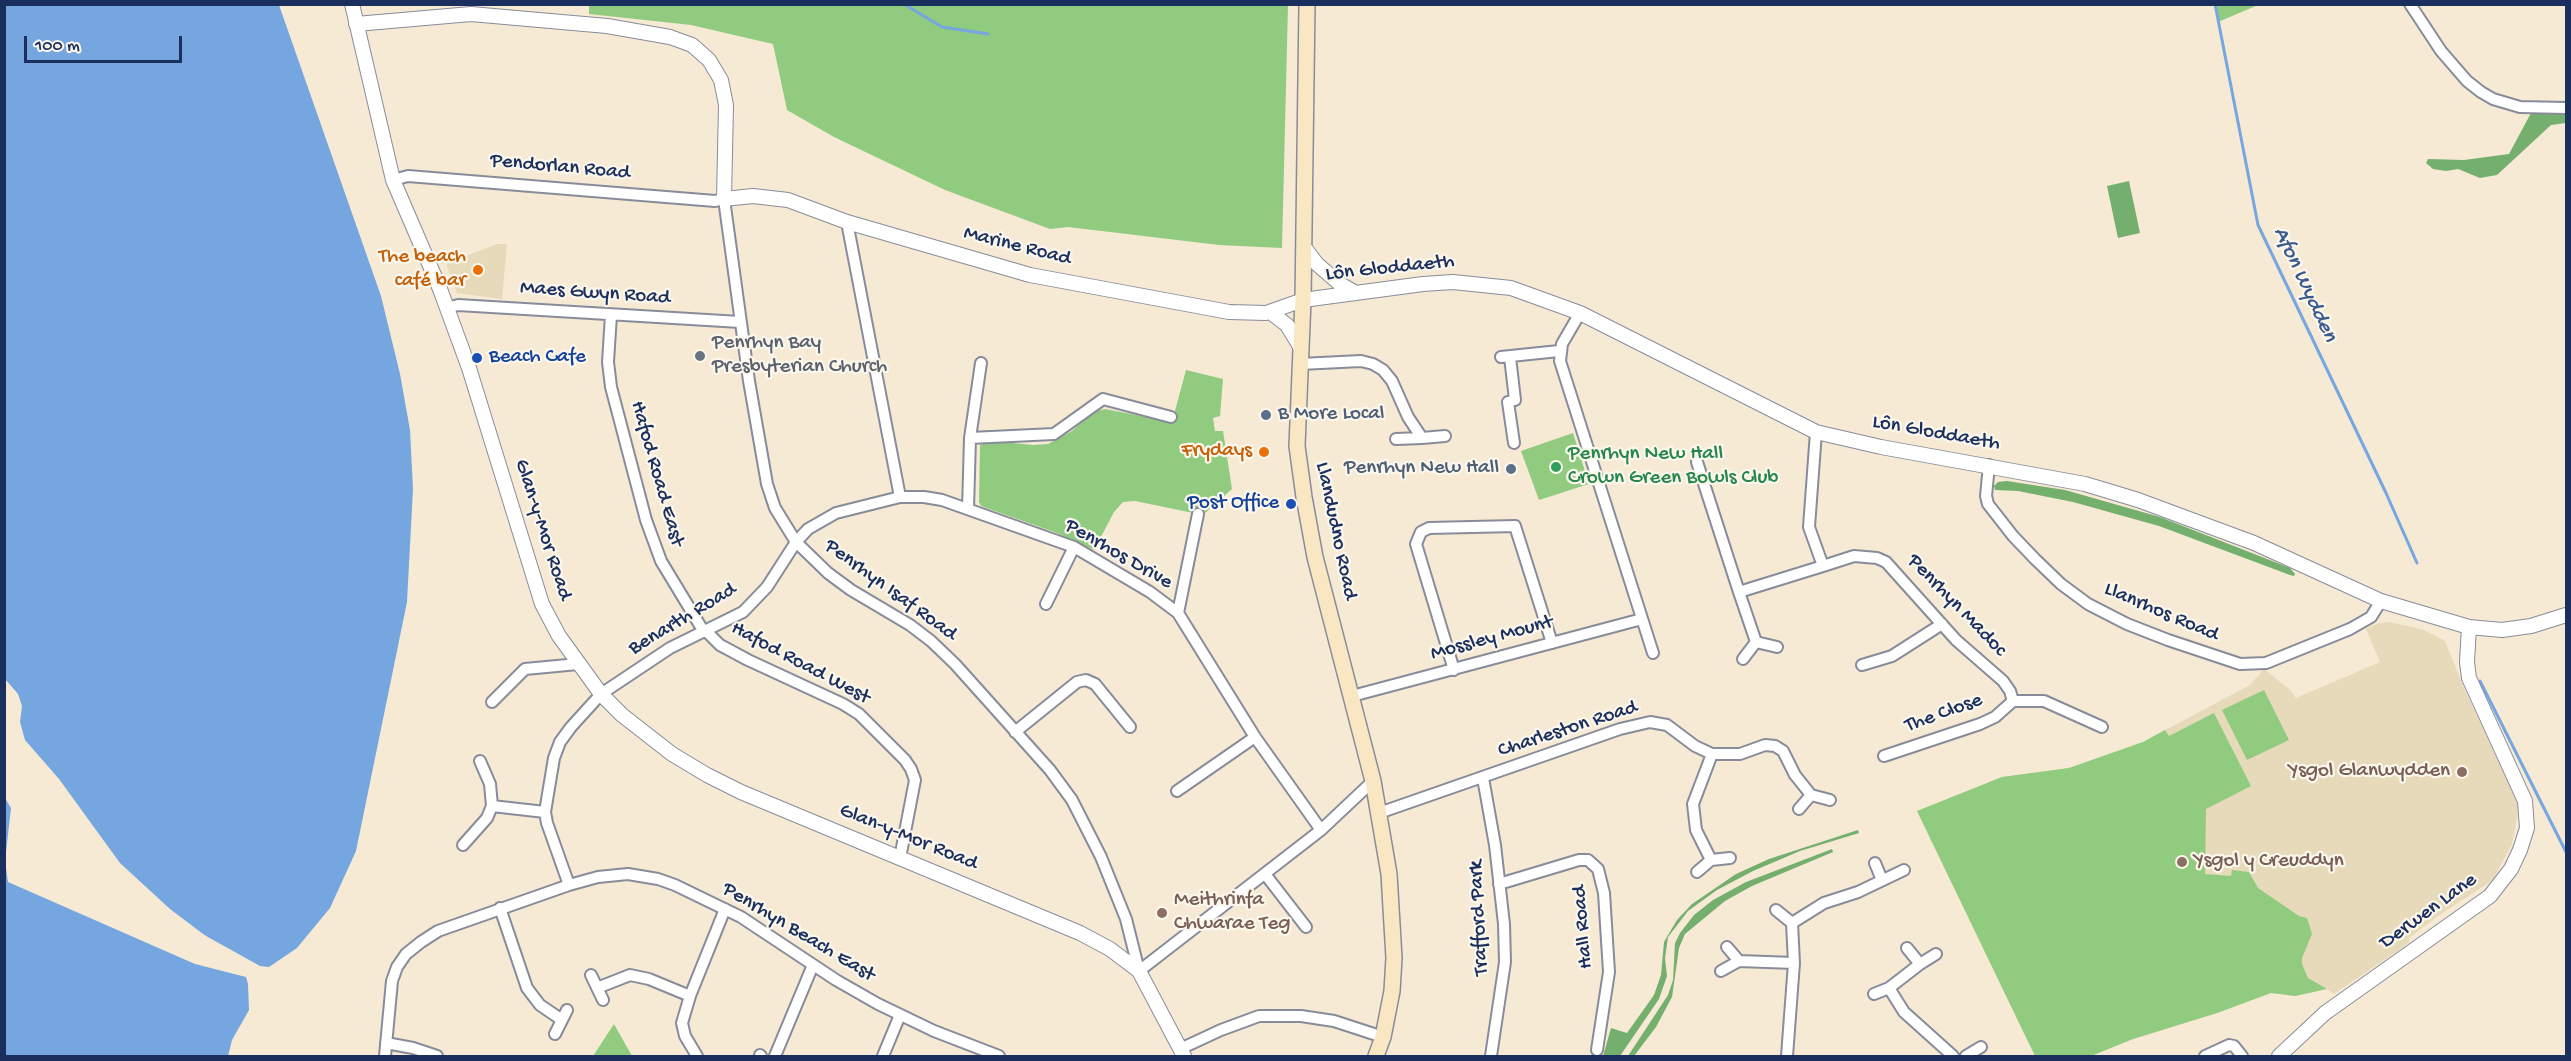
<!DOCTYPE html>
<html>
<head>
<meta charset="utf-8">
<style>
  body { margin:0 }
  #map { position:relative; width:2571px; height:1061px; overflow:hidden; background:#f6ead5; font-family:"Gochi Hand",sans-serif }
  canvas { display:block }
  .frame { position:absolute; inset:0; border:6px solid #1b2f5e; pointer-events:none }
  .scale { position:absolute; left:24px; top:36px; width:158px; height:27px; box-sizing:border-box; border:3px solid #1b2f5e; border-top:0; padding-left:8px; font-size:18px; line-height:21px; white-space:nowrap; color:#1b2f5e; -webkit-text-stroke:4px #fbf7ec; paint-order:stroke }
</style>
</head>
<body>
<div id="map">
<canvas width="2571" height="1061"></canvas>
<div class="frame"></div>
<div class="scale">100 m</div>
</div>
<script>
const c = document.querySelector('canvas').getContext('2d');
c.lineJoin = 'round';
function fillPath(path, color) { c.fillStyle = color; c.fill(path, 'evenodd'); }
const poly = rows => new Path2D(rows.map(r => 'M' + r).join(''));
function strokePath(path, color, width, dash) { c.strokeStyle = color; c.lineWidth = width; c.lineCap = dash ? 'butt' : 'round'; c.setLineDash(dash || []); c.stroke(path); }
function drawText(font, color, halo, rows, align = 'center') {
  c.font = font + ' "Gochi Hand",sans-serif'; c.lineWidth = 4.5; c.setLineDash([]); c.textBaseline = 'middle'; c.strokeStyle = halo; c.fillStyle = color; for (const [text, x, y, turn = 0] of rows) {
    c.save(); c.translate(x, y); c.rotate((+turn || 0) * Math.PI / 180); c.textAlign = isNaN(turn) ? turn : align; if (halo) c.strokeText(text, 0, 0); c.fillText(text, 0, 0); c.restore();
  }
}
fillPath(poly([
  [497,244,507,244,502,299,457,293,446,264],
  [2390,622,2424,630,2445,641,2464,688,2517,801,2518,813,2512,844,2493,880,2438,916,2409,938,2409,942,2403,947,2334,994,2327,989,2295,996,2271,993,2217,1013,2133,1039,2091,1056,2035,1056,1917,811,2002,777,2069,768,2143,742,2250,685,2264,669,2289,689,2296,698,2380,662,2366,629,2379,623]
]), '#e7daba');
fillPath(poly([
  [2215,4,2258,4,2258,5,2218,22],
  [589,5,1288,5,1282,248,1219,245,1068,227,1050,229,945,190,834,137,787,110,773,44,691,25,589,14],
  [1186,370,1223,379,1220,416,1213,418,1215,431,1223,431,1232,489,1203,515,1135,501,1123,502,1114,512,1094,550,1057,533,981,506,979,502,980,446,985,440,1033,445,1048,444,1072,431,1092,412,1105,409,1172,422],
  [1573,433,1589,484,1539,500,1521,451],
  [2264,690,2289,740,2247,760,2222,710],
  [2214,713,2251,786,2206,809,2205,874,2231,876,2232,870,2249,872,2258,888,2299,916,2307,918,2312,934,2302,958,2302,964,2308,978,2327,989,2295,996,2271,993,2217,1013,2133,1039,2091,1056,2035,1056,1917,811,2002,777,2069,768,2143,742,2165,730,2169,736],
  [614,1024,632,1056,593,1056]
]), '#91cb7f');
fillPath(poly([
  [2566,112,2566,123,2551,125,2497,175,2480,178,2458,169,2446,171,2433,169,2426,163,2428,159,2464,160,2509,154,2531,113],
  [2129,181,2140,233,2118,238,2107,186],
  [2007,481,2065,490,2160,517,2290,568,2295,574,2294,576,2290,575,2159,526,2073,502,2018,491,1995,490,1994,486,1998,482],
  [1858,830,1859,833,1800,851,1753,871,1717,890,1688,911,1668,937,1665,958,1667,976,1659,999,1620,1056,1603,1056,1611,1028,1627,1033,1654,995,1661,975,1664,942,1677,920,1692,904,1736,874,1769,859],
  [1832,849,1833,852,1752,886,1725,901,1685,934,1679,948,1672,997,1656,1027,1634,1056,1628,1056,1668,995,1673,980,1675,943,1680,933,1694,915,1713,900,1746,882]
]), '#74af6e');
fillPath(poly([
  [5,5,279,5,381,296,400,374,410,430,413,489,407,602,356,851,330,908,297,948,269,967,260,966,170,916,78,821,25,760,13,755,48,847,139,912,245,973,248,984,249,1010,232,1040,228,1056,5,1056]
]), '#75a6e0');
fillPath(poly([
  [5,679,18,694,22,706,20,722,25,740,59,779,120,863,170,909,223,949,168,918,110,872,75,823,16,757,33,789,50,845,141,910,239,960,248,971,250,978,195,964,8,882,5,861,11,808,5,798]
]), '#f6ead5');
strokePath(poly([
  [904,4,942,27,988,34],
  [2215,4,2258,225,2386,493,2417,563],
  [2480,681,2566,852]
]), '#75a6e0', 3);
const minor = poly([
  [2410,4,2441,51,2467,81,2481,92,2493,99,2520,107,2566,108],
  [393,180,408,176,715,201,724,199,749,381,767,484,775,508,796,542,828,573,851,590,910,625,931,641,955,664,1050,770,1072,800,1101,857,1126,919,1139,971,1321,830,1373,781],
  [847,222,900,497],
  [447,308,458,305,740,322],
  [1580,313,1562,344,1560,361,1653,653],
  [611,315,608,362,611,387,646,520,661,561,704,632],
  [1501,357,1559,351],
  [1510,357,1515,400,1508,402,1514,443],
  [1300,364,1361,361,1373,364,1383,370,1392,381,1408,417,1422,438,1445,436],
  [970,438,1054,434,1103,399,1171,417],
  [1396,439,1422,438],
  [1697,462,1739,592],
  [1989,465,1986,496,1988,504,2013,536,2035,559,2061,584,2088,604,2127,624,2168,640,2240,664,2266,663,2350,629,2371,617,2381,601],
  [968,509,970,438,981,363],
  [1823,566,1854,556,1877,558,1886,562,1956,640,2003,681,2010,691,2013,701],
  [1046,604,1074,547],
  [1178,613,1198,514],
  [706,631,720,645,748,660,843,704,859,714,905,760,911,769,915,780,900,858],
  [1777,647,1756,642,1739,592,1823,566,1809,527,1816,432],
  [1743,659,1756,642],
  [1862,665,1892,656,1942,624],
  [1454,670,1416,544,1421,532,1429,528,1515,526,1552,643],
  [1352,696,1642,619],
  [2013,701,2044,701,2102,727],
  [492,702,525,669,578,664],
  [1015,732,1077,682,1086,680,1095,684,1130,727],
  [1712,754,1693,804,1696,830,1711,860,1730,858],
  [1884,756,1980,724,1995,717,2013,701],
  [1483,778,1495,845,1504,924,1505,962,1491,1056],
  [1177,791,1255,737],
  [492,806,545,812],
  [1799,809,1811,795],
  [1379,813,1620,729,1650,722,1667,725,1695,746,1712,754,1740,754,1765,745,1775,746,1783,751,1795,775,1811,795,1830,800],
  [463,845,487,818,492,806,490,784,480,761],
  [1875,863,1882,880],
  [1697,872,1711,860],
  [1265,874,1306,927],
  [1499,884,1579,860,1588,860,1598,869,1604,893,1609,972,1597,1050],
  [569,885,547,823,545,812,554,758,560,742,571,727,601,694,670,648,743,612,767,587,796,542,808,529,836,513,900,497,924,497,942,500,1074,547,1150,592,1178,613,1255,737,1321,830],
  [500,908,527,988,540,1005,562,1020],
  [1776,910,1792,923],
  [1727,947,1739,961],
  [1907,948,1920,964],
  [1721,971,1739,961,1794,963],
  [591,975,603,1000],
  [597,988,630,975,649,979,690,996],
  [1889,988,1920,964,1936,954],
  [1874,994,1889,988,1904,1012,1953,1056],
  [555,1034,567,1010],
  [386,1043,413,1048,437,1056],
  [1180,1049,1221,1030,1259,1016,1301,1016,1334,1021,1383,1037],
  [760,1055,761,1056],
  [385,1056,392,981,397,967,406,954,421,942,438,931,569,885,598,877,628,874,658,879,675,885,741,917,836,980,878,1004,934,1031,999,1056],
  [697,1056,685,1036,682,1023,690,996,725,909],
  [775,1056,813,965],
  [883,1056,900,1015],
  [1787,1056,1794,963,1792,923,1824,903,1858,892,1904,870],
  [1966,1056,1981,1047],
  [2205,1056,2229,1045,2234,1046,2242,1056]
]);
const tertiary = poly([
  [352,4,393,180,440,289,469,368,542,604,559,636,601,694,622,715,672,754,707,775,741,792,1080,933,1110,949,1139,971,1184,1056],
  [356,24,471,14,607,26,670,37,692,45,709,60,721,80,726,105,724,199,753,196,788,200,847,222,1030,275,1229,312,1266,313,1303,300,1423,284,1453,282,1511,288,1580,313,1816,432,1881,447,2085,484,2138,500,2254,543,2381,601,2469,627,2502,630,2531,626,2566,615],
  [1304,247,1317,264,1340,284,1356,293],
  [1270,312,1287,325,1301,348],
  [2279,1056,2325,1013,2490,896,2511,869,2520,850,2527,828,2525,801,2469,678,2467,662,2469,627]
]);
const secondary = poly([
  [1307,4,1303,300,1297,446,1304,497,1315,557,1373,781,1389,874,1394,958,1392,991,1383,1037,1376,1056]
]);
strokePath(minor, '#888c9a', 14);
strokePath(tertiary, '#888c9a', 16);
strokePath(secondary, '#888c9a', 18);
strokePath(minor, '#fff', 10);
strokePath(tertiary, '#fff', 14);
strokePath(secondary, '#f9e7c3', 15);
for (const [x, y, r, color] of [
  [478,270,6,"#e8710a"],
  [700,356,6,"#6b7280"],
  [477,358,6,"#1a4fb4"],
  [1266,415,6,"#5c6f8a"],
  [1264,452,6,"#e8710a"],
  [1556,467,6,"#2e9e5b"],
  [1511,469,6,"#5c6f8a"],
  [1291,504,6,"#1a4fb4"],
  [2462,772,6,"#8d6e63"],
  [2182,862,6,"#8d6e63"],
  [1162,913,6,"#8d6e63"]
]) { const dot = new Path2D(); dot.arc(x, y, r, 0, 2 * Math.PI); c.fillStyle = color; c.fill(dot); strokePath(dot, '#fbf7ec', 2); }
drawText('21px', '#1b2f5e', '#fbf7ec', [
  ["Pendorlan Road",560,168,5],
  ["Marine Road",1017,247,14],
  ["Lôn Gloddaeth",1390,269,-6],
  ["Maes Gwyn Road",595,294,4],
  ["Lôn Gloddaeth",1936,434,10],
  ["Hafod Road East",656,474,74],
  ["Glan-y-Mor Road",542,530,72],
  ["Llandudno Road",1335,531,78],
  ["Penrhos Drive",1118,555,30],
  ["Penrhyn Isaf Road",890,591,36],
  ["Penrhyn Madoc",1956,606,46],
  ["Llanrhos Road",2161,613,23],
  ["Benarth Road",683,620,-31],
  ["Mossley Mount",1492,639,-15],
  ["Hafod Road West",800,664,28],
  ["The Close",1944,714,-20],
  ["Charleston Road",1568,730,-18],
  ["Glan-y-Mor Road",908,838,22],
  ["Derwen Lane",2429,912,-36],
  ["Trafford Park",1480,918,-93],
  ["Hall Road",1584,927,-95],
  ["Penrhyn Beach East",798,933,31]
]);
drawText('21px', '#c56008', '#fbf7ec', [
  ["The beach",466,258],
  ["café bar",466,282],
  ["Frydays",1252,452]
], 'right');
drawText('21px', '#5b616d', '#fbf7ec', [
  ["Penrhyn Bay",712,344],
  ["Presbyterian Church",712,368]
], 'left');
drawText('21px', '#164399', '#fbf7ec', [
  ["Beach Cafe",489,358],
  ["Post Office",1279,504,"right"]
], 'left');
drawText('21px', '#4e5e75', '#fbf7ec', [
  ["B More Local",1278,415],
  ["Penrhyn New Hall",1499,469,"right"]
], 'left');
drawText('21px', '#27864d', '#fbf7ec', [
  ["Penrhyn New Hall",1568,455],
  ["Crown Green Bowls Club",1568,479]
], 'left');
drawText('21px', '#785e54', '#fbf7ec', [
  ["Ysgol Glanwydden",2450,772,"right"],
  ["Ysgol y Creuddyn",2194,862],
  ["Meithrinfa",1174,901],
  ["Chwarae Teg",1174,925]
], 'left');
drawText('italic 22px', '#3a598c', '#fbf7ec', [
  ["Afon Wydden",2304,285,65]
]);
</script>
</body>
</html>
